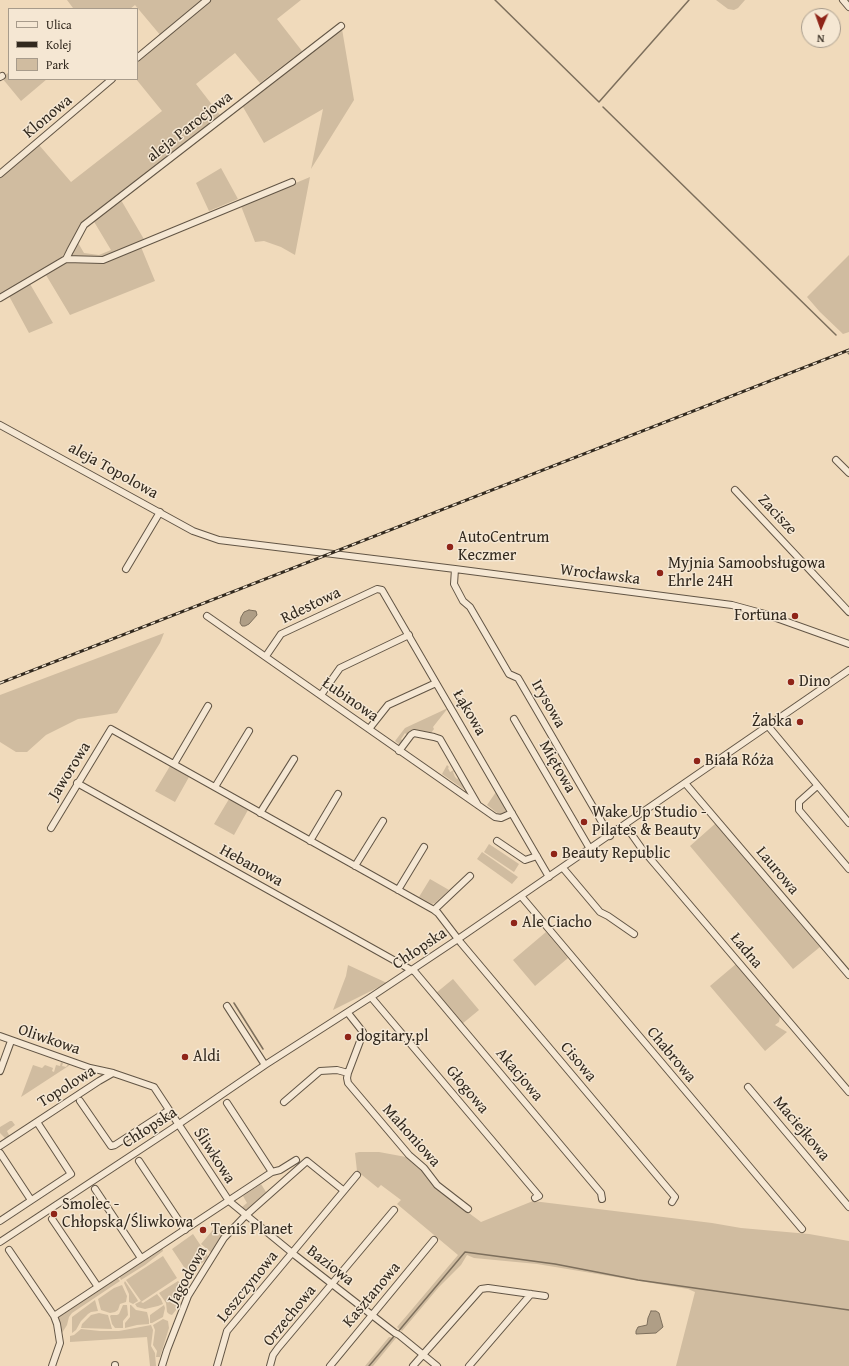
<!DOCTYPE html>
<html>
<head>
<meta charset="utf-8">
<style>
  body { margin:0 }
  #map { position:relative; width:849px; height:1366px; overflow:hidden; background:#f0dabb; font-family:"Gentium Book Plus",serif }
  canvas { display:block }
  .legend { position:absolute; left:8px; top:8px; width:130px; height:72px; box-sizing:border-box; background:#f5e7d3; border:1px solid #a79b8b; margin:0; padding:5px 7px; list-style:none; font-size:12px; color:#32291e }
  .legend li { display:flex; align-items:center; gap:8px; height:20px }
  .legend b { width:20px; border:1px solid #a79b8b }
  .north { position:absolute; left:801px; top:8px; width:40px; height:40px; box-sizing:border-box; background:#f5e7d3; border:1px solid #a79b8b; border-radius:50%; rotate:182deg; font-size:11px; font-weight:700; line-height:16px; text-align:center; color:#32291e }
  .north::after { content:''; display:block; margin:auto; width:14px; height:18px; background:#8f2418; clip-path:polygon(50% 0,100% 100%,50% 72%,0 100%) }
</style>
</head>
<body>
<div id="map">
<canvas width="849" height="1366"></canvas>
<ul class="legend">
<li><b style="height:5px;background:#f5e7d3"></b>Ulica</li>
<li><b style="height:5px;background:#32291e"></b>Kolej</li>
<li><b style="height:11px;background:#d0bca0"></b>Park</li>
</ul>
<div class="north">N</div>
</div>
<script>
const c = document.querySelector('canvas').getContext('2d');
c.lineJoin = 'round';
function fillPath(path, color) { c.fillStyle = color; c.fill(path, 'evenodd'); }
const poly = rows => new Path2D(rows.map(r => 'M' + r).join(''));
function strokePath(path, color, width, dash) { c.strokeStyle = color; c.lineWidth = width; c.lineCap = dash ? 'butt' : 'round'; c.setLineDash(dash || []); c.stroke(path); }
function drawText(font, color, halo, rows, align = 'center') {
  c.font = font + ' "Gentium Book Plus",serif'; c.lineWidth = 3; c.setLineDash([]); c.textBaseline = 'middle'; c.strokeStyle = halo; c.fillStyle = color; for (const [text, x, y, turn = 0] of rows) {
    c.save(); c.translate(x, y); c.rotate((+turn || 0) * Math.PI / 180); c.textAlign = isNaN(turn) ? turn : align; if (halo) c.strokeText(text, 0, 0); c.fillText(text, 0, 0); c.restore();
  }
}
fillPath(poly([
  [67,0,204,0,161,36,135,5,130,9,72,9,73,8],
  [211,0,301,0,277,19,302,51,260,83,235,53,196,84,220,115,84,222,60,260,0,295,0,177,32,150,39,145,71,182,162,111,136,79,137,79,137,63],
  [716,0,745,0,738,8,734,10,728,9],
  [342,29,354,100,311,169,323,109,264,143,243,107],
  [9,72,9,79,47,79,21,101,2,78],
  [221,168,238,199,209,211,196,183],
  [310,177,295,255,281,247,264,241,255,242,241,206],
  [121,200,145,241,102,258,72,257,73,248,77,241,84,253,99,255,111,250,93,220],
  [141,247,155,281,70,315,46,275,66,263,75,261,98,263],
  [849,255,849,332,843,334,820,312,807,297],
  [30,284,53,323,29,333,9,296],
  [164,633,160,643,117,713,78,719,46,735,27,752,16,752,0,742,0,695],
  [448,708,433,727,434,729,431,733,413,729,408,736,405,733,401,739,404,742,403,743,399,744,395,741,405,728],
  [447,765,449,767,448,768,450,772,456,769,456,770,453,772,455,777,457,779,460,777,469,793,442,774],
  [170,766,189,777,175,802,155,791],
  [496,792,506,809,505,814,501,816,487,805],
  [229,799,248,810,234,835,214,824],
  [716,823,820,947,793,969,690,846],
  [489,844,519,864,514,872,484,852],
  [482,852,518,877,512,884,477,859],
  [430,879,449,890,435,903,432,904,419,897],
  [546,932,568,958,535,986,513,960],
  [736,964,780,1016,779,1022,775,1025,787,1032,765,1051,710,986],
  [348,965,387,983,333,1010,346,976],
  [453,979,479,1010,462,1024,436,993],
  [61,1062,63,1063,62,1066,66,1067,68,1064,70,1065,21,1097,33,1065,42,1068,45,1065,53,1068,52,1071,54,1072,56,1065,60,1066],
  [10,1121,12,1121,15,1125,7,1131,10,1137,5,1138,0,1133,0,1127],
  [359,1152,379,1152,406,1157,422,1171,434,1187,481,1222,533,1201,712,1223,741,1228,809,1234,849,1241,849,1366,676,1366,695,1292,688,1289,537,1264,474,1258,467,1255,461,1265,439,1287,402,1331,397,1327,458,1255,397,1204,401,1200,381,1185,378,1188,357,1171,355,1153],
  [261,1184,266,1192,246,1210,242,1207,247,1203,243,1196],
  [217,1225,226,1233,212,1253,201,1244],
  [193,1234,209,1258,188,1273,172,1249],
  [162,1247,163,1251,145,1265,121,1280,119,1276],
  [163,1256,177,1278,141,1302,143,1303,157,1294,161,1299,163,1304,158,1306,145,1309,137,1307,135,1304,141,1301,126,1280],
  [117,1277,120,1281,72,1313,69,1317,67,1325,62,1333,59,1321,59,1317],
  [125,1281,137,1299,138,1301,133,1304,129,1302,129,1294,124,1283],
  [178,1281,186,1289,176,1310,172,1315,169,1314,167,1312,166,1303,159,1293],
  [122,1285,127,1296,126,1302,120,1304,118,1310,115,1312,110,1313,101,1310,98,1299,114,1288],
  [95,1300,98,1311,91,1312,88,1314,81,1321,76,1330,72,1333,72,1317],
  [123,1305,127,1305,128,1315,123,1321,123,1328,115,1328,112,1324,110,1316,111,1315,117,1315,119,1314],
  [130,1305,131,1305,136,1310,147,1312,149,1320,149,1324,137,1325,125,1328,125,1323,130,1317],
  [164,1305,165,1308,163,1317,152,1323,150,1323,150,1315],
  [99,1313,108,1315,112,1329,81,1328,82,1324,91,1315],
  [163,1319,168,1321,169,1328,160,1357,156,1357,157,1351,153,1345,155,1330,153,1325],
  [151,1325,153,1330,151,1346,155,1353,156,1366,150,1366,147,1337,70,1342,70,1336,74,1335,81,1329,100,1331,119,1331],
  [389,1337,396,1338,373,1366,365,1366]
]), '#d0bca0');
const water = poly([
  [249,610,256,611,257,615,249,624,245,626,242,626,240,623,241,617,244,612,249,610],
  [651,1311,656,1311,659,1313,663,1327,656,1333,636,1334,636,1331,638,1327,647,1325,648,1318,651,1311]
]);
fillPath(water, '#af9e86');
strokePath(water, '#7d6f5c', 1);
strokePath(poly([
  [495,0,599,102,689,0],
  [603,107,836,335],
  [848,353,849,354],
  [234,1003,263,1049],
  [397,1333,465,1252,555,1264,638,1280,849,1310],
  [369,1366,395,1335]
]), '#7d6f5c', 1.5);
const minor = poly([
  [843,0,849,7],
  [137,58,207,0],
  [0,77,2,76],
  [0,174,112,79],
  [66,259,103,260,292,182],
  [0,298,66,259,70,251,84,225,341,26],
  [0,425,193,531,219,540,455,569,732,605,765,614,849,644],
  [836,460,849,473],
  [735,490,849,612],
  [126,569,160,512],
  [455,569,454,584,463,601,470,607,509,674,518,678,610,836],
  [207,616,495,817,501,818,512,813],
  [266,656,281,634,377,589,382,590,549,877],
  [321,695,340,668,409,635],
  [514,719,590,849],
  [768,726,849,823],
  [369,729,388,705,436,683],
  [399,751,411,735,414,733,434,737,440,739,478,805],
  [174,764,208,706],
  [77,783,415,972,601,1193,602,1199],
  [685,783,849,975],
  [817,786,799,802,799,810,849,869],
  [215,787,249,731],
  [260,813,294,759],
  [625,825,642,849,849,1092],
  [51,828,111,729,434,910,438,913,461,943,675,1197,672,1202],
  [310,841,338,794],
  [497,841,525,860,537,856],
  [355,866,383,821],
  [563,868,600,912,608,916,634,934],
  [398,890,424,847],
  [521,896,802,1229],
  [434,910,470,876],
  [371,997,539,1196,535,1198],
  [227,1006,265,1065],
  [348,1013,363,1032,362,1036,348,1073,347,1078,348,1083,409,1155,424,1168,437,1185,468,1209],
  [0,1036,90,1068,113,1073],
  [0,1071,11,1041],
  [748,1087,849,1207],
  [80,1101,111,1146,115,1145,169,1110],
  [284,1102,320,1071,337,1070,348,1073],
  [227,1103,272,1172],
  [0,1146,99,1081,113,1073,154,1087,229,1201,296,1256,395,1333,399,1335,437,1366],
  [0,1153,31,1200],
  [139,1161,185,1230],
  [95,1189,141,1258],
  [52,1219,98,1287],
  [0,1221,71,1174,37,1122],
  [0,1242,173,1128,265,1065,371,997,461,937,849,670],
  [9,1250,54,1316,57,1324,60,1343,52,1366],
  [54,1316,272,1172,280,1170,296,1160],
  [115,1366,115,1365],
  [162,1366,167,1350,188,1296,224,1238,245,1216,307,1161,343,1190],
  [217,1366,227,1331,357,1175],
  [270,1366,273,1355,278,1348,394,1210],
  [330,1366,434,1240],
  [413,1366,481,1289,488,1288,545,1296],
  [469,1366,531,1294]
]);
strokePath(minor, '#625545', 8);
strokePath(minor, '#f5e7d3', 6);
const rail = poly([
  [0,683,849,350]
]);
strokePath(rail, '#32291e', 3);
strokePath(rail, '#f5e7d3', 1.5, [4.5]);
for (const [x, y, r, color] of [
  [450,547,4,"#8f2418"],
  [660,573,4,"#8f2418"],
  [795,616,4,"#8f2418"],
  [791,682,4,"#8f2418"],
  [800,722,4,"#8f2418"],
  [697,761,4,"#8f2418"],
  [584,822,4,"#8f2418"],
  [554,854,4,"#8f2418"],
  [514,923,4,"#8f2418"],
  [348,1037,4,"#8f2418"],
  [185,1057,4,"#8f2418"],
  [54,1214,4,"#8f2418"],
  [203,1230,4,"#8f2418"]
]) { const dot = new Path2D(); dot.arc(x, y, r, 0, 2 * Math.PI); c.fillStyle = color; c.fill(dot); strokePath(dot, '#f5e7d3', 1.5); }
drawText('16px', '#32291e', '#f5e7d3', [
  ["Klonowa",48,117,-40],
  ["aleja Parocjowa",190,127,-38],
  ["aleja Topolowa",113,471,29],
  ["Zacisze",777,515,47],
  ["Wrocławska",600,575,7],
  ["Rdestowa",311,606,-26],
  ["Łubinowa",350,700,35],
  ["Irysowa",548,704,60],
  ["Łąkowa",469,713,60],
  ["Miętowa",557,767,60],
  ["Jaworowa",70,771,-58],
  ["Hebanowa",251,866,29],
  ["Laurowa",777,871,50],
  ["Chłopska",420,949,-34],
  ["Ładna",746,951,50],
  ["Oliwkowa",49,1040,19],
  ["Chabrowa",671,1055,50],
  ["Cisowa",578,1062,50],
  ["Akacjowa",519,1075,50],
  ["Topolowa",67,1087,-32],
  ["Głogowa",467,1090,50],
  ["Chłopska",150,1128,-33],
  ["Maciejkowa",801,1129,50],
  ["Mahoniowa",411,1136,48],
  ["Śliwkowa",214,1156,57],
  ["Baziowa",330,1266,38],
  ["Jagodowa",188,1276,-61],
  ["Leszczynowa",248,1287,-51],
  ["Kasztanowa",372,1295,-50],
  ["Orzechowa",290,1316,-51]
]);
drawText('16px', '#32291e', '#f5e7d3', [
  ["AutoCentrum",458,538],
  ["Keczmer",458,556],
  ["Myjnia Samoobsługowa",668,564],
  ["Ehrle 24H",668,582],
  ["Fortuna",787,616,"right"],
  ["Dino",799,682],
  ["Żabka",792,722,"right"],
  ["Biała Róża",705,761],
  ["Wake Up Studio -",592,813],
  ["Pilates & Beauty",592,831],
  ["Beauty Republic",562,854],
  ["Ale Ciacho",522,923],
  ["dogitary.pl",356,1037],
  ["Aldi",193,1057],
  ["Smolec -",62,1205],
  ["Chłopska/Śliwkowa",62,1223],
  ["Tenis Planet",211,1230]
], 'left');
</script>
</body>
</html>
